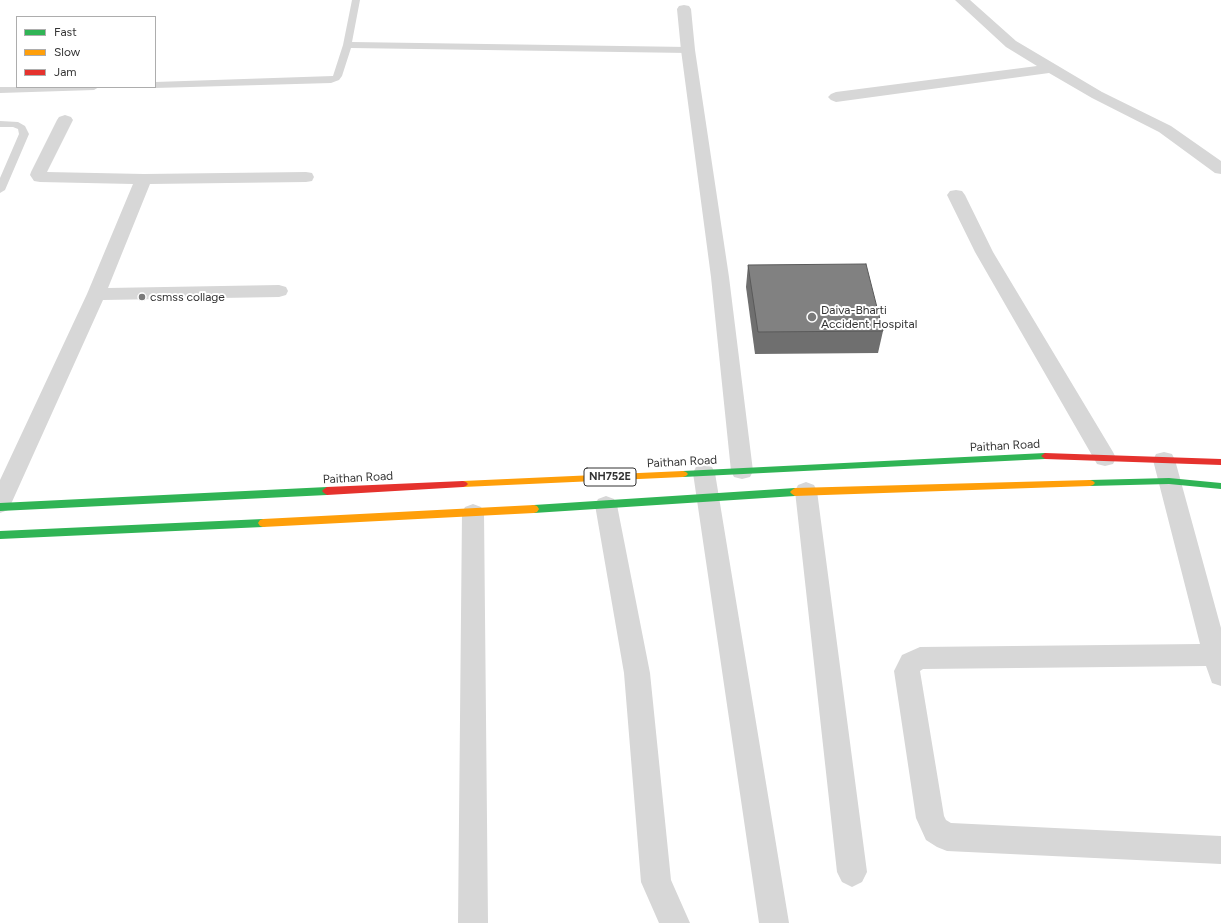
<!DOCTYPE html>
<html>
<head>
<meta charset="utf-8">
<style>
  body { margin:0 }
  #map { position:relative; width:1221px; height:923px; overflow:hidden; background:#fff; font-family:Figtree,sans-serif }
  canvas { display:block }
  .legend { position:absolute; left:16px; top:16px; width:140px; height:72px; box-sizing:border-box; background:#fff; border:1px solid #adadad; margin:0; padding:5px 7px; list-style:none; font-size:12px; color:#333 }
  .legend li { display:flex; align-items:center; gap:8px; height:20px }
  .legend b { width:20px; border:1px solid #adadad }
</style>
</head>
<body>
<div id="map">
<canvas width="1221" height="923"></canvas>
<ul class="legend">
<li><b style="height:5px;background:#30b455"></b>Fast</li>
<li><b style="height:5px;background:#ff9f0a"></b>Slow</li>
<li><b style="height:5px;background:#e5322d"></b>Jam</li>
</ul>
</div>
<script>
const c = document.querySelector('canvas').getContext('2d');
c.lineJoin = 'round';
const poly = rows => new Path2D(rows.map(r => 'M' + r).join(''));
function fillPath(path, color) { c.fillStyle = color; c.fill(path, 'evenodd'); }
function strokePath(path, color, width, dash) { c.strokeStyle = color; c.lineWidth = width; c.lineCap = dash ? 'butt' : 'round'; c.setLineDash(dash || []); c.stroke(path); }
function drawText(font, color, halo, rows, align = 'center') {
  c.font = font + ' Figtree,sans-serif'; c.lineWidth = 4; c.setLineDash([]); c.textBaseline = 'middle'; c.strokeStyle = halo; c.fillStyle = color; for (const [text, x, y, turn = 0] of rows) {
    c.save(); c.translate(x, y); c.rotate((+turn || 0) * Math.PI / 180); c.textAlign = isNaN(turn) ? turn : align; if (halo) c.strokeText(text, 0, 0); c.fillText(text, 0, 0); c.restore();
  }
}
fillPath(poly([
  [352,0,360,0,352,42,688,47,692,50,688,53,351,48,342,76,339,80,331,83,155,88,152,87,155,87,155,82,333,76,343,45,352,0],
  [0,87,99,87,94,90,0,93,0,87],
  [0,121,18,122,25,126,29,134,5,190,0,193,0,178,19,134,18,129,13,127,0,127,0,121]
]), '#d7d7d7');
fillPath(poly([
  [955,0,970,0,1016,41,1102,92,1171,126,1221,161,1221,174,1215,173,1159,132,1092,98,1049,73,836,102,831,100,828,97,831,94,836,92,1037,66,1006,47,955,0],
  [684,5,689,6,691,9,695,50,729,277,753,471,750,477,742,479,734,477,731,471,711,277,681,50,677,9,679,6,684,5],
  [65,115,71,117,73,120,47,172,144,174,306,172,312,173,314,177,312,181,306,182,150,184,108,288,279,285,286,287,288,291,286,295,279,297,103,300,11,504,8,510,0,513,0,480,87,294,133,184,40,182,34,181,30,175,31,172,57,120,59,117,65,115],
  [956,190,962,191,965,195,993,252,1113,452,1116,458,1113,464,1105,466,1097,464,975,252,947,195,950,191,956,190],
  [1164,452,1172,454,1175,460,1221,628,1221,686,1212,683,1206,666,923,669,920,671,944,816,946,820,951,823,1221,836,1221,864,947,851,937,847,926,840,916,818,894,671,902,655,920,647,1200,644,1153,460,1156,454,1164,452],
  [704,465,712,467,715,473,789,923,759,923,693,473,696,467,704,465],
  [806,482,814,485,817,491,867,872,862,882,852,887,842,882,837,872,795,491,798,485,806,482],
  [606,496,614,499,617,505,650,673,671,880,690,923,659,923,641,882,624,673,595,505,598,499,606,496],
  [473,504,481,507,484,513,488,923,458,923,462,513,465,507,473,504]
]), '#d7d7d7');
fillPath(poly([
  [1045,453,1049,456,1045,459,683,477,680,476,678,474,680,472,683,471,1045,453],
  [1169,478,1221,483,1221,489,1169,484,1090,486,1087,485,1085,483,1087,481,1090,480,1169,478],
  [327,487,330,489,332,491,330,493,327,495,0,511,0,503,327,487],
  [795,488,798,490,800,492,798,494,795,496,534,513,531,512,529,509,531,506,534,505,795,488],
  [263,519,266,520,268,523,266,526,263,527,0,539,0,531,263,519]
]), '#30b455');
fillPath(poly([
  [683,471,686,472,688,474,686,476,683,477,463,487,460,486,458,484,460,482,463,481,683,471],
  [1090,480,1093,481,1095,483,1093,485,1090,486,795,496,792,494,790,492,792,490,795,488,1090,480],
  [534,505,537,506,539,509,537,512,534,513,263,527,260,526,258,523,260,520,263,519,534,505]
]), '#ff9f0a');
fillPath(poly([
  [1045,453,1221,459,1221,465,1045,459,1041,456,1045,453],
  [463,481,466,482,468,484,466,486,463,487,327,495,324,493,322,491,324,489,327,487,463,481]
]), '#e5322d');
fillPath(poly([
  [748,265,883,331,878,353,755,354,746,287]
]), '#6f6f6f');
const building = poly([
  [866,264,883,331,758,332,748,265,866,264]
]);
fillPath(building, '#818181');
strokePath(building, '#5a5a5a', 1);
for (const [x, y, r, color] of [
  [142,297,4,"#7a7a7a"],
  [812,317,5,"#7a7a7a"]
]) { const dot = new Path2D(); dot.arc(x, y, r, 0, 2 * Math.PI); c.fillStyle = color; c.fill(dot); strokePath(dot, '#fff', 1.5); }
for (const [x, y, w] of [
  [610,477,52]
]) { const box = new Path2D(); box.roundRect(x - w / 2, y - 9, w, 18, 3); c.fillStyle = '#fff'; c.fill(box); strokePath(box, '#333', 1); }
drawText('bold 11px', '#333', null, [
  ["NH752E",610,477]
]);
drawText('12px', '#333', '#fff', [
  ["csmss collage",150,297],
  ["Daiva-Bharti",821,310],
  ["Accident Hospital",821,324]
], 'left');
drawText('12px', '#333', '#fff', [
  ["Paithan Road",1005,446,-3],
  ["Paithan Road",682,462,-3],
  ["Paithan Road",358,478,-3]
]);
</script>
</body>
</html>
